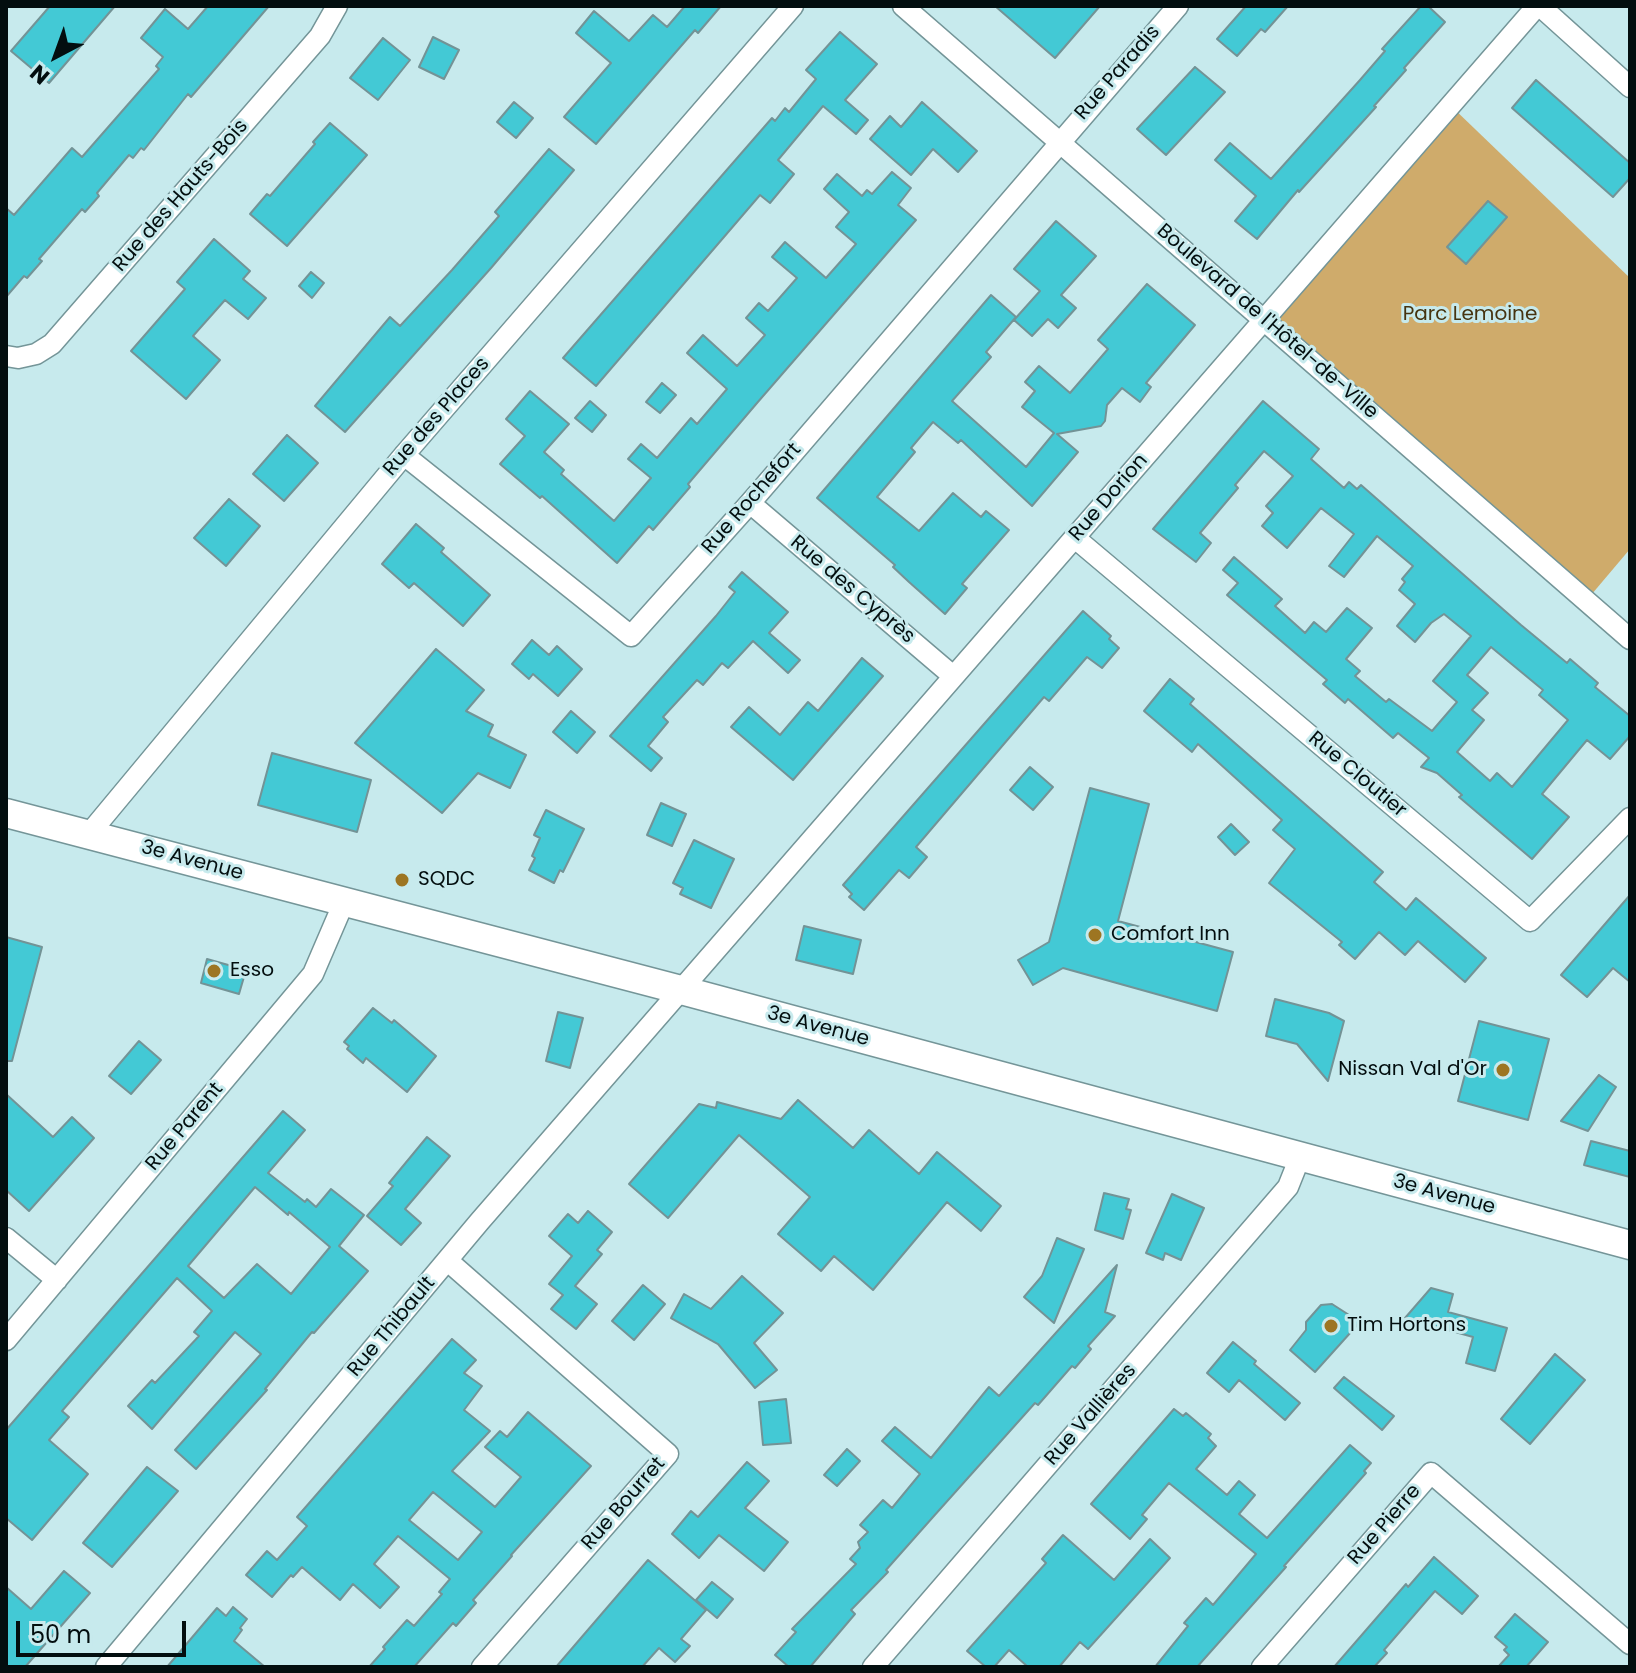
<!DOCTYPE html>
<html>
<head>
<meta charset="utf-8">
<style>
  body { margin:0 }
  #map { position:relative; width:1636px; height:1673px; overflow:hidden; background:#c7eaed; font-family:Poppins,sans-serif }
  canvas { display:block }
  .frame { position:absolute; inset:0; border:8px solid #030e0f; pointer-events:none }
  .north { position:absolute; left:16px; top:16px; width:80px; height:80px; -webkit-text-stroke:6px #c7eaed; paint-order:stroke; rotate:221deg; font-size:22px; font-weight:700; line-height:32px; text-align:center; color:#030e0f }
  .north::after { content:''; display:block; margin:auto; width:28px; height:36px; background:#030e0f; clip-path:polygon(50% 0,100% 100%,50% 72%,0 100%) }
  .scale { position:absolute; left:16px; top:1621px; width:170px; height:36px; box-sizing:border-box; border:4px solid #030e0f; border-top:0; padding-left:10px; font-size:24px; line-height:28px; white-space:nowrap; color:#030e0f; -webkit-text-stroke:6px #c7eaed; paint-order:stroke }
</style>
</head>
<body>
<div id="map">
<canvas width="1636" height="1673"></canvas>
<div class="frame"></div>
<div class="north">N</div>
<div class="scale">50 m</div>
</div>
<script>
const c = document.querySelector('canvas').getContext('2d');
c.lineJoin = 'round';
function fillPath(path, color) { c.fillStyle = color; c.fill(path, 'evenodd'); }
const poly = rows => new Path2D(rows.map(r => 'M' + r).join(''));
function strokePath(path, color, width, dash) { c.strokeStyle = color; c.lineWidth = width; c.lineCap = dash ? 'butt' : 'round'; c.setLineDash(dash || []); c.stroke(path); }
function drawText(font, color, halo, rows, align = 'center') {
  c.font = font + ' Poppins,sans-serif'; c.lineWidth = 6; c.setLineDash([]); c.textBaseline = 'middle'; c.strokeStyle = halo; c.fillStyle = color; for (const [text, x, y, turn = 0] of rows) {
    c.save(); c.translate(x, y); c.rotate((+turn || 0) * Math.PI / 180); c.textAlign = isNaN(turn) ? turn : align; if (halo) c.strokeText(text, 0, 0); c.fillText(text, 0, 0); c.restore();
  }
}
fillPath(poly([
  [1450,105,1630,278,1630,549,1586,601,1265,319]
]), '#cfab6b');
const building = poly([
  [50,6,115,6,49,83,11,51,50,6],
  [208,6,269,6,191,97,188,94,144,150,141,148,133,158,129,155,97,193,99,196,85,212,82,209,39,259,42,261,27,278,24,276,6,297,6,208,14,215,72,148,82,157,159,69,156,66,163,57,141,38,165,9,188,29,208,6],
  [685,6,721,6,698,33,695,30,596,144,564,117,611,63,576,33,594,11,629,41,653,15,667,27,685,6],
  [995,6,1100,6,1055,58,995,6],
  [1246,6,1288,6,1265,32,1261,29,1237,56,1217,39,1246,6],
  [1421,6,1428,6,1445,22,1404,68,1406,70,1374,106,1376,107,1299,192,1298,190,1257,239,1235,221,1256,196,1215,160,1230,143,1271,179,1360,80,1385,51,1382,49,1421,6],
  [840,32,877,64,845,100,868,120,856,134,823,106,778,160,794,174,770,203,760,195,596,386,563,358,772,118,775,121,785,108,789,112,816,79,806,70,840,32],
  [433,37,459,50,444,79,419,67,433,37],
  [383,38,410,60,378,100,350,78,383,38],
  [1195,67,1225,92,1166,155,1137,129,1195,67],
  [1536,80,1630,163,1630,178,1613,197,1512,108,1536,80],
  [514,102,533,118,516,138,497,122,514,102],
  [922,102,977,151,958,172,933,149,911,175,870,139,890,116,901,127,922,102],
  [330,123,367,155,287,246,250,214,267,194,270,196,315,144,313,142,330,123],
  [549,149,574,170,491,268,345,432,315,406,390,317,400,326,452,270,499,216,495,212,549,149],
  [892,172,911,188,898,205,916,220,757,403,688,484,690,487,653,530,649,526,617,563,542,496,540,498,500,464,525,436,506,419,530,391,569,424,544,452,564,470,561,474,614,521,651,478,628,459,641,444,657,458,691,418,697,424,727,389,687,353,703,335,737,366,765,335,746,318,759,303,768,311,797,278,772,257,785,242,826,278,856,244,836,227,849,212,824,189,837,174,862,196,867,190,872,194,892,172],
  [1488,201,1507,217,1466,264,1447,247,1488,201],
  [1056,221,1096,256,1061,295,1076,308,1058,328,1048,319,1032,336,1014,320,1040,291,1014,269,1056,221],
  [214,239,250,271,243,279,266,298,248,319,225,300,193,336,220,360,186,399,131,351,185,289,177,282,214,239],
  [311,272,324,283,312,298,299,286,311,272],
  [1147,284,1195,325,1146,383,1151,387,1140,402,1122,388,1107,405,1105,421,1101,426,1057,434,1078,452,1032,506,961,440,958,443,933,422,911,448,915,452,877,497,919,531,953,493,981,517,986,511,1009,530,962,584,967,588,945,614,909,582,893,567,895,565,817,498,991,295,1016,317,986,352,991,357,952,401,1026,467,1054,433,1022,407,1035,391,1025,382,1039,366,1070,393,1108,349,1098,340,1147,284],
  [662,383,676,395,660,413,646,402,662,383],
  [590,401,606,415,592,432,575,418,590,401],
  [1263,401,1319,449,1311,459,1344,488,1349,482,1357,489,1361,485,1521,625,1567,663,1570,659,1598,683,1595,687,1630,716,1630,736,1610,759,1587,740,1542,794,1569,817,1532,859,1459,797,1462,795,1437,773,1421,767,1429,758,1398,733,1393,738,1348,699,1345,703,1323,684,1327,680,1227,595,1238,583,1223,570,1234,557,1282,599,1275,606,1305,633,1314,622,1326,632,1347,608,1372,628,1346,659,1360,671,1355,676,1386,702,1389,699,1432,731,1457,702,1433,681,1471,636,1444,614,1431,623,1415,642,1397,626,1415,604,1399,590,1405,582,1402,579,1413,566,1377,536,1344,577,1329,566,1354,534,1321,508,1287,548,1262,526,1273,513,1266,506,1293,476,1264,451,1235,485,1238,488,1200,533,1211,543,1196,562,1153,529,1263,401],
  [1491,647,1543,690,1539,695,1568,720,1512,787,1497,773,1490,781,1457,752,1484,720,1472,710,1488,693,1467,675,1491,647],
  [287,435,318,463,284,501,253,474,287,435],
  [229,499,260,526,226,566,194,538,229,499],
  [416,524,444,548,441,552,490,595,463,626,414,583,409,588,382,564,416,524],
  [742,572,788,612,769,633,800,660,788,673,753,641,728,668,722,663,703,685,697,680,663,717,668,722,648,746,662,758,651,771,610,736,716,616,735,592,729,587,742,572],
  [1083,611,1111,636,1109,639,1119,648,1102,668,1087,657,1049,701,1044,697,916,847,927,857,909,878,899,870,864,910,849,897,852,894,843,885,1083,611],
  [532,640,549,655,557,646,582,669,558,696,533,674,529,679,512,664,532,640],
  [436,649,484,690,466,711,493,725,488,736,526,755,510,788,478,773,442,813,355,743,436,649],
  [862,658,883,676,793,780,731,727,749,707,780,735,808,702,818,711,862,658],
  [1170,679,1194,699,1190,704,1383,872,1374,882,1406,910,1416,898,1486,958,1465,982,1418,941,1405,955,1379,932,1355,959,1339,945,1342,942,1269,883,1295,849,1273,830,1282,820,1198,744,1192,752,1144,711,1170,679],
  [571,711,595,732,577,753,553,732,571,711],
  [272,753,371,780,357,832,258,805,272,753],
  [1030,767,1053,787,1033,810,1010,790,1030,767],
  [1090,788,1149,804,1118,921,1233,952,1217,1011,1063,968,1033,985,1018,960,1049,942,1090,788],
  [661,803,686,814,672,846,647,835,661,803],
  [546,810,584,829,563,872,560,870,554,883,529,870,535,858,532,856,540,838,534,835,546,810],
  [1231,824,1249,842,1235,855,1218,837,1231,824],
  [694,840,734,859,711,908,680,894,683,888,673,883,694,840],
  [1630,895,1630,982,1613,968,1587,997,1561,975,1630,895],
  [804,926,861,940,853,974,796,960,804,926],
  [6,937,42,947,12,1061,6,1061,6,937],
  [207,959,246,970,239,994,201,983,207,959],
  [1275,999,1329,1013,1344,1021,1328,1081,1297,1044,1266,1036,1275,999],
  [373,1008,392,1023,394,1020,436,1056,407,1092,366,1058,363,1063,347,1049,349,1046,344,1042,373,1008],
  [558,1012,583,1018,570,1068,546,1061,558,1012],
  [1479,1021,1549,1039,1528,1120,1458,1101,1479,1021],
  [139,1041,161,1060,131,1094,109,1076,139,1041],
  [1599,1075,1616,1087,1588,1131,1561,1121,1599,1075],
  [6,1094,53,1137,72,1117,94,1138,29,1211,6,1190,6,1094],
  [798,1100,853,1148,869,1130,919,1174,937,1152,1001,1206,981,1231,947,1202,873,1290,834,1256,821,1271,778,1234,810,1197,739,1135,668,1218,629,1184,699,1104,716,1108,717,1102,781,1119,798,1100],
  [283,1111,305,1130,268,1173,305,1202,307,1199,316,1207,331,1189,364,1215,339,1246,368,1271,314,1333,312,1332,265,1389,267,1390,196,1469,175,1450,261,1354,235,1332,152,1429,128,1406,152,1380,155,1383,199,1336,194,1332,212,1311,177,1278,62,1411,69,1417,49,1440,88,1474,32,1540,6,1518,6,1430,283,1111],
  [255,1187,288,1215,289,1212,330,1247,291,1294,257,1264,224,1298,188,1266,255,1187],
  [427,1137,450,1156,405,1209,421,1223,401,1245,367,1216,393,1186,389,1183,427,1137],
  [1591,1141,1630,1151,1630,1177,1584,1165,1591,1141],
  [1104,1193,1129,1199,1126,1209,1131,1210,1123,1239,1095,1230,1104,1193],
  [1172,1194,1204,1208,1181,1260,1165,1253,1163,1260,1146,1253,1172,1194],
  [588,1211,612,1232,597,1250,602,1254,575,1286,597,1304,576,1329,551,1309,563,1295,549,1284,572,1256,549,1236,568,1214,578,1223,588,1211],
  [1057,1238,1084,1249,1054,1323,1024,1297,1042,1276,1057,1238],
  [1117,1265,1105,1312,1115,1316,1088,1346,1091,1349,1075,1368,1072,1366,1038,1405,1035,1403,933,1517,886,1570,888,1572,851,1610,855,1614,810,1667,789,1667,775,1655,796,1632,792,1629,856,1564,850,1559,860,1548,858,1542,868,1532,860,1525,883,1500,892,1508,920,1474,882,1441,895,1427,931,1458,989,1387,999,1396,1117,1265],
  [742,1276,783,1313,754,1343,777,1370,755,1388,718,1344,671,1318,684,1294,711,1309,742,1276],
  [643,1285,665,1304,634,1340,612,1321,643,1285],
  [1431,1288,1453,1294,1448,1312,1507,1328,1495,1371,1466,1363,1473,1337,1405,1318,1431,1288],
  [1332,1304,1360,1322,1315,1372,1290,1350,1306,1330,1306,1322,1321,1305,1332,1304],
  [452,1339,476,1360,464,1373,482,1386,464,1410,490,1431,452,1471,495,1507,521,1477,485,1447,500,1431,507,1437,528,1412,591,1466,511,1555,512,1556,473,1600,476,1603,456,1626,453,1623,414,1667,369,1667,385,1649,383,1647,407,1620,414,1626,442,1594,439,1592,450,1579,398,1536,374,1564,399,1587,380,1608,353,1584,340,1600,302,1567,293,1577,291,1575,272,1597,246,1575,267,1551,277,1560,307,1526,297,1517,452,1339],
  [433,1492,482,1532,458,1560,409,1520,433,1492],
  [1233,1342,1256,1361,1254,1364,1300,1403,1285,1420,1239,1380,1229,1392,1207,1373,1233,1342],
  [1555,1354,1585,1380,1530,1444,1501,1419,1555,1354],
  [1344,1377,1394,1416,1382,1430,1334,1388,1344,1377],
  [786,1399,791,1443,763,1445,759,1402,786,1399],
  [1174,1409,1183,1416,1186,1413,1211,1434,1208,1438,1216,1446,1196,1469,1227,1495,1239,1481,1255,1495,1239,1514,1267,1538,1350,1445,1371,1463,1364,1471,1366,1473,1284,1566,1286,1567,1197,1667,1155,1667,1188,1626,1184,1623,1206,1598,1213,1605,1256,1554,1169,1483,1142,1515,1147,1519,1130,1539,1091,1504,1174,1409],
  [847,1449,860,1461,837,1486,824,1475,847,1449],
  [747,1462,769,1481,745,1508,788,1542,764,1571,719,1535,699,1558,672,1534,691,1511,698,1517,747,1462],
  [147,1467,178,1491,112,1567,83,1543,147,1467],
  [1063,1535,1114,1580,1150,1539,1170,1558,1088,1649,1080,1642,1059,1667,1028,1667,1009,1650,994,1667,986,1667,967,1651,1046,1563,1042,1559,1063,1535],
  [1434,1557,1478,1596,1462,1614,1435,1591,1384,1650,1387,1653,1374,1667,1334,1667,1406,1584,1408,1587,1434,1557],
  [648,1560,706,1610,681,1639,690,1646,675,1662,659,1648,642,1667,556,1667,648,1560],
  [64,1571,90,1593,25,1667,6,1667,6,1587,31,1609,64,1571],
  [712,1582,733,1599,717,1618,696,1600,712,1582],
  [233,1607,247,1619,240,1628,242,1630,234,1641,265,1667,167,1667,217,1608,226,1616,233,1607],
  [1515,1614,1548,1642,1526,1667,1498,1667,1509,1655,1504,1650,1507,1647,1495,1637,1515,1614]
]);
fillPath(building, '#43c9d5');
strokePath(building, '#739396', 2);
const minor = poly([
  [903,6,1630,639],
  [1540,6,1630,87],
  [6,356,18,358,36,354,52,344,320,36,337,6],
  [404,455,631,636,750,503,1178,6],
  [750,503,953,676],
  [1075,538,1530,921,1630,818],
  [89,834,404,455,793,6],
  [6,1238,57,1280],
  [448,1261,668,1454,482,1667],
  [6,1340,313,974,344,902],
  [106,1667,480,1221,1537,6],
  [873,1667,1288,1187,1300,1157],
  [1262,1667,1431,1473,1630,1644]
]);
const secondary = poly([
  [6,813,681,990,1630,1245]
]);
strokePath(minor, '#749598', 23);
strokePath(secondary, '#749598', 31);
strokePath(minor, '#fff', 20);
strokePath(secondary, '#fff', 28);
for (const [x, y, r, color] of [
  [402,880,8,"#9d7522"],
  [1095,935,8,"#9d7522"],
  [214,971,8,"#9d7522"],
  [1503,1070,8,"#9d7522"],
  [1331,1326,8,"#9d7522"]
]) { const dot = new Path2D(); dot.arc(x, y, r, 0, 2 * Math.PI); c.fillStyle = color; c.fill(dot); strokePath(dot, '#c7eaed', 3); }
drawText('20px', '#030e0f', '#c7eaed', [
  ["Rue Paradis",1118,73,-49],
  ["Rue des Hauts-Bois",181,196,-49],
  ["Boulevard de l'Hôtel-de-Ville",1267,322,41],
  ["Rue des Places",437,417,-49],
  ["Rue Dorion",1109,498,-49],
  ["Rue Rochefort",752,499,-49],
  ["Rue des Cyprès",852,590,40],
  ["Rue Cloutier",1357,775,40],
  ["3e Avenue",192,861,15],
  ["3e Avenue",818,1027,15],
  ["Rue Parent",185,1127,-50],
  ["3e Avenue",1444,1195,15],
  ["Rue Thibault",392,1327,-50],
  ["Rue Vallières",1091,1415,-49],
  ["Rue Bourret",624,1504,-49],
  ["Rue Pierre",1385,1525,-49]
]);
drawText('20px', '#463410', '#c7eaed', [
  ["Parc Lemoine",1470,315]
]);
drawText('20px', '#030e0f', '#c7eaed', [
  ["SQDC",418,880],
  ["Comfort Inn",1111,935],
  ["Esso",230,971],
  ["Nissan Val d'Or",1487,1070,"right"],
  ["Tim Hortons",1347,1326]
], 'left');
</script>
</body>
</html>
